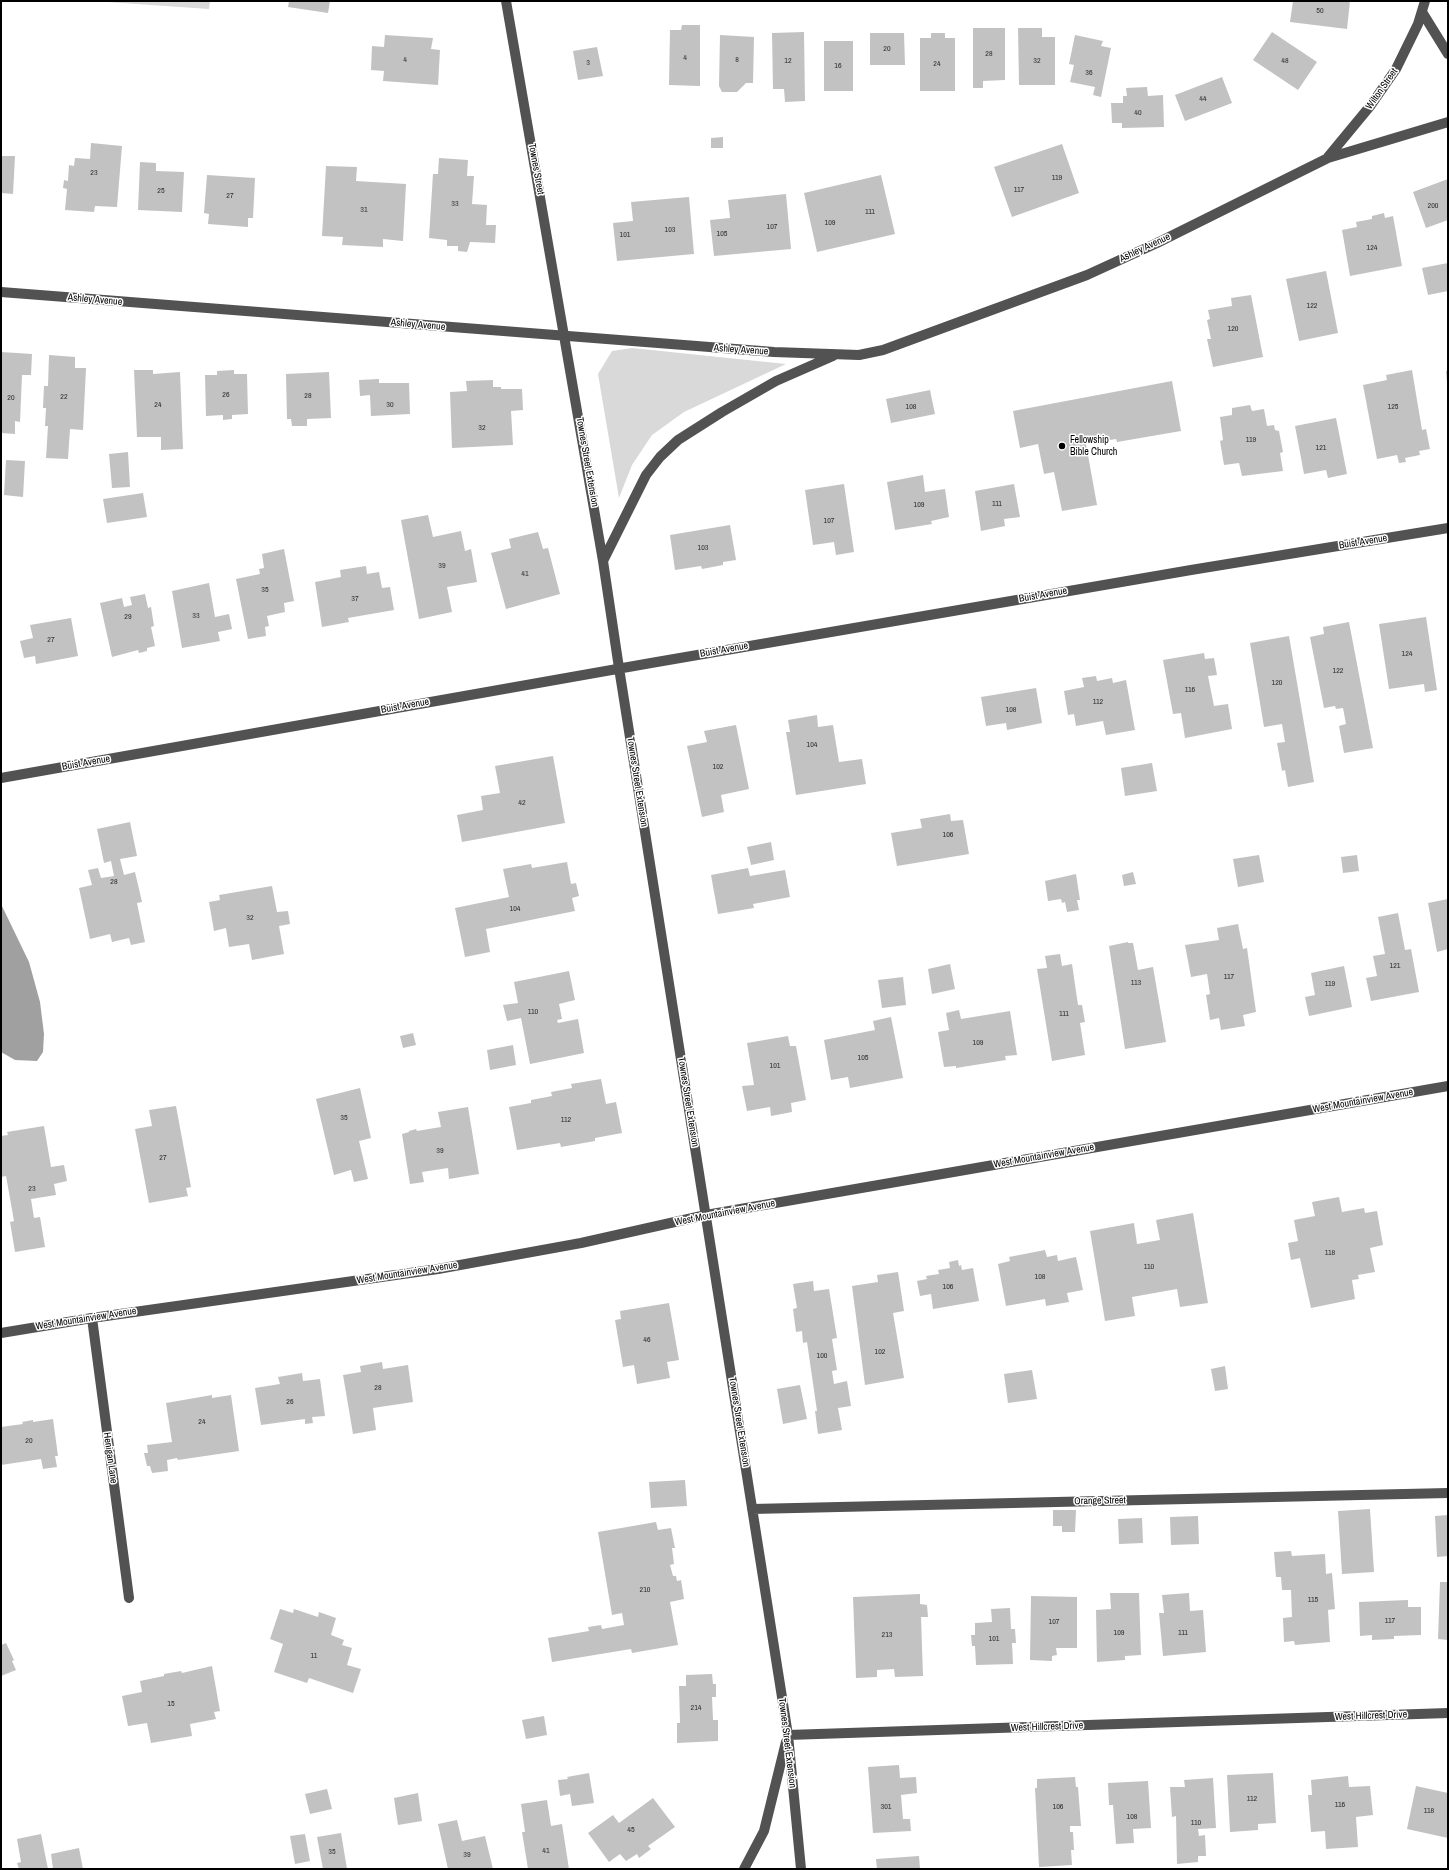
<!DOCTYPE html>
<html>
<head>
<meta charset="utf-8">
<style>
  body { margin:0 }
  #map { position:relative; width:1449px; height:1870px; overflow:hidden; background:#fff; font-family:"Archivo Narrow",sans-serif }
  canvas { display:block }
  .frame { position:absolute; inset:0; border:2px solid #000; pointer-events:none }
</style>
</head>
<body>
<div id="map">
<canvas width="1449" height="1870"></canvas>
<div class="frame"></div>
</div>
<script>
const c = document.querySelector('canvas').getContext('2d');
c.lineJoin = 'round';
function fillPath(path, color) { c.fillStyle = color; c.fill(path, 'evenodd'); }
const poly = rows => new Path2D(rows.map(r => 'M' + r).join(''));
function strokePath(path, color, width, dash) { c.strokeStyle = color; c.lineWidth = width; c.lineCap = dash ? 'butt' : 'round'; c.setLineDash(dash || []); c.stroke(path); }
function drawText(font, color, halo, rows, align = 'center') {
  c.font = font + ' "Archivo Narrow",sans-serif'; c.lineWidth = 3; c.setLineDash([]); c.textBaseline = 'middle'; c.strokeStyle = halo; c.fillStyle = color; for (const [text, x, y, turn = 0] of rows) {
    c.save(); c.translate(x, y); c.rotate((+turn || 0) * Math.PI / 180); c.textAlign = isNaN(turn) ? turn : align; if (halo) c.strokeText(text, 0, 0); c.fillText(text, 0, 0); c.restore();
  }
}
fillPath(poly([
  [93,1,210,1,209,9],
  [632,348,786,364,684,412,652,435,632,465,619,498,598,374,612,351]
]), '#d9d9d9');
fillPath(poly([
  [1,904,29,962,40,1002,44,1034,43,1052,37,1061,15,1060,1,1052]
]), '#a0a0a0');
fillPath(poly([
  [289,1,330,1,328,13,288,7],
  [1293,1,1350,1,1347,29,1290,22],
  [682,25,700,25,700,86,669,85,670,30,681,30],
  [973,28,1005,28,1005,80,983,81,983,88,973,88],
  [1018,28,1042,28,1042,37,1055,37,1055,85,1019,85],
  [804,32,805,101,785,102,784,89,773,89,772,33],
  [1272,32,1317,62,1298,90,1253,60],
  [870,33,904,33,905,65,870,65],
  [931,33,945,33,945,38,955,38,955,91,920,91,920,38,931,38],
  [385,35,433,38,431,49,440,50,438,85,383,81,384,71,371,70,372,46,384,47],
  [720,35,754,37,753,83,746,83,737,92,722,92,719,86],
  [1075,35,1103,41,1101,46,1111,48,1101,97,1093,95,1095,87,1070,82,1074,65,1069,64],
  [824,41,853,41,853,91,824,91],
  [597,47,603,76,578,80,573,51],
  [1222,77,1232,103,1185,121,1175,95],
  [1147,87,1148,96,1163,95,1164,127,1122,128,1122,123,1112,123,1111,103,1123,103,1123,96,1127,96,1126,88],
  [723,137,723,148,711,148,711,138],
  [91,143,122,146,117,207,95,206,94,212,65,210,67,189,63,188,64,180,68,181,69,165,74,166,75,158,90,159],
  [1062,144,1079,193,1012,217,994,167],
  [1,156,15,156,13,194,1,193],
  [439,158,468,160,467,176,474,176,472,204,487,205,486,225,496,225,495,243,470,242,467,252,458,251,458,246,447,246,447,240,429,238,433,174,438,174],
  [140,162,156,163,156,171,184,172,182,212,138,210],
  [326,166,357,167,356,181,406,184,403,241,383,239,383,247,342,245,343,237,322,236],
  [207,175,255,178,253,218,248,218,248,227,208,224,209,214,204,213],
  [881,175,895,234,817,252,804,193],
  [1448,179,1448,220,1426,228,1413,192],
  [786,194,791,249,714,256,710,220,730,218,728,200],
  [689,197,694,254,617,261,613,223,633,221,631,202],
  [1384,213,1385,218,1393,216,1402,266,1350,276,1342,230,1357,227,1356,222,1372,219,1372,216],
  [1448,263,1448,291,1428,295,1422,268],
  [1326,271,1338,333,1299,341,1286,279],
  [1251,295,1263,357,1213,367,1207,339,1211,339,1207,320,1210,319,1208,310,1232,306,1231,298],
  [1,352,32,354,31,375,22,375,20,422,15,421,15,434,1,433],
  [49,355,75,357,75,368,86,368,83,430,70,429,68,459,46,458,48,426,45,426,46,408,43,408,44,386,48,386],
  [134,370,153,370,153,374,180,372,183,449,161,450,161,437,137,437],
  [234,370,234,374,247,374,248,414,232,415,232,419,223,420,223,415,206,416,205,375,217,375,217,371],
  [1412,370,1422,430,1426,429,1430,449,1419,451,1420,455,1405,458,1406,462,1399,463,1397,455,1377,459,1363,385,1387,380,1386,375],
  [1446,371,1448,371,1448,382,1447,382],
  [329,372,331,418,307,419,307,426,292,426,291,419,287,419,286,374],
  [379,379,379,383,409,383,410,414,371,416,370,395,360,396,359,380],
  [493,380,493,387,501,387,501,389,522,389,523,410,511,411,513,445,452,448,450,392,467,391,466,381],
  [1172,381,1181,431,1117,442,1116,439,1086,444,1097,505,1062,511,1054,472,1044,474,1038,444,1020,448,1013,411],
  [930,390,935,414,891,423,886,399],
  [1250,405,1252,411,1264,409,1267,426,1274,425,1275,430,1279,431,1283,452,1280,453,1283,471,1242,476,1239,463,1224,465,1220,441,1223,440,1220,417,1232,415,1232,408],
  [1336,418,1347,474,1328,478,1326,470,1304,474,1295,426],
  [128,452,130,487,112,488,109,454],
  [6,460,25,461,23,497,4,495],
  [923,475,925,492,945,489,949,517,931,521,932,524,895,530,887,482],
  [844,484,854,552,836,555,834,542,813,545,805,490],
  [1014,484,1020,517,1004,519,1005,526,981,531,975,491],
  [143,493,147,517,107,523,103,499],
  [428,515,433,537,461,531,465,551,471,549,477,582,447,587,452,612,419,619,401,520],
  [730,525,736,560,723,562,723,565,702,569,701,566,675,570,670,535],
  [538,532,543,549,548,548,560,594,506,609,491,553,511,548,509,539],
  [284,549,294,601,284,603,285,612,267,616,269,626,265,627,266,636,248,639,236,579,260,574,259,569,264,568,262,554],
  [366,566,367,574,379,572,382,588,390,587,394,610,348,618,349,622,322,627,315,582,341,577,340,570],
  [209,583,215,617,229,614,232,629,218,632,220,641,182,648,172,591],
  [145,594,148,608,151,607,154,626,151,627,155,646,147,648,147,651,139,653,138,650,112,657,100,603,122,598,124,607,132,605,130,597],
  [1426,617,1437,690,1425,692,1424,684,1389,689,1379,624],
  [71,618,78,656,36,664,35,656,24,658,20,641,33,638,30,625],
  [1349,622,1373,748,1344,753,1339,726,1346,724,1343,708,1336,709,1335,706,1324,708,1310,637,1324,634,1323,627],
  [1289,636,1314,782,1288,787,1285,770,1282,771,1277,743,1285,742,1282,724,1264,727,1250,643],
  [1204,653,1205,659,1214,658,1217,675,1208,676,1214,706,1228,704,1232,729,1185,738,1181,713,1173,714,1163,660],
  [1096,676,1097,681,1112,678,1113,683,1126,680,1135,730,1106,735,1103,721,1076,726,1074,714,1068,715,1064,691,1084,687,1082,678],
  [1036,688,1042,723,1007,730,1006,723,986,726,981,697],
  [817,715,818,727,833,725,839,762,862,759,866,784,796,795,786,732,790,732,788,720],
  [736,725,749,789,721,795,724,812,702,817,687,746,707,742,704,731],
  [553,756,565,823,462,842,457,815,483,810,481,796,500,793,495,766],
  [1152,763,1157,791,1125,796,1121,768],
  [950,814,951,821,963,820,969,854,897,866,891,833,922,828,920,819],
  [130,822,137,856,120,859,124,875,135,872,142,902,137,903,145,942,131,945,129,938,112,942,110,934,90,939,79,888,92,885,88,870,98,868,101,878,114,876,111,861,104,863,97,829],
  [771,842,774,860,751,865,747,847],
  [1259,855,1264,882,1238,887,1233,859],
  [1357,855,1359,871,1343,873,1341,857],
  [567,862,571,884,576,883,579,896,572,898,575,911,486,929,490,952,465,957,455,908,509,897,503,869,531,864,532,868],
  [748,868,750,876,785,870,790,897,753,904,754,908,718,914,711,875],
  [1133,872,1136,884,1124,886,1122,875],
  [1076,874,1080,900,1077,900,1079,910,1067,912,1065,902,1062,903,1061,899,1048,901,1045,881],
  [272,886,277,912,288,911,290,924,279,926,284,954,252,960,249,944,229,947,226,928,214,931,209,902,220,900,219,895],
  [1448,899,1448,949,1437,952,1428,903],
  [1398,913,1405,950,1411,949,1419,992,1371,1001,1366,978,1377,976,1373,956,1385,954,1378,917],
  [1238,924,1243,949,1247,948,1256,1012,1243,1015,1245,1026,1221,1030,1219,1018,1210,1020,1206,995,1210,994,1207,974,1191,977,1185,945,1219,940,1217,928],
  [1128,942,1128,943,1133,943,1138,970,1153,967,1166,1042,1125,1049,1109,946],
  [1060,954,1062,966,1072,964,1078,1005,1082,1005,1085,1022,1080,1023,1085,1055,1052,1061,1037,969,1047,968,1045,956],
  [950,964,955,989,932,994,928,969],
  [1344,966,1352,1007,1309,1016,1305,997,1315,995,1311,973],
  [569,971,575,1000,559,1004,562,1019,557,1020,558,1023,578,1019,584,1053,530,1064,521,1018,507,1021,503,1005,518,1003,514,982],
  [903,977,906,1005,882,1008,878,980],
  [959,1010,961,1019,1010,1011,1017,1055,1005,1056,1006,1060,956,1068,956,1066,944,1067,938,1032,949,1030,946,1013],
  [891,1017,903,1078,850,1088,848,1077,831,1080,824,1040,875,1030,873,1021],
  [413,1033,416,1045,403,1048,400,1036],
  [788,1036,790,1046,796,1046,806,1100,791,1103,792,1112,771,1116,770,1107,747,1111,742,1086,754,1085,747,1043],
  [513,1045,516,1065,490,1070,487,1050],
  [601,1079,606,1104,616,1102,622,1133,595,1138,595,1141,561,1147,560,1143,517,1150,509,1107,531,1103,531,1100,552,1096,551,1092,572,1088,571,1084],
  [360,1088,371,1138,359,1141,368,1179,354,1182,351,1170,334,1175,316,1099],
  [176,1106,191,1187,186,1188,188,1196,149,1203,135,1129,152,1126,149,1110],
  [468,1107,479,1174,449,1179,448,1168,422,1172,424,1182,410,1184,402,1134,409,1132,409,1131,416,1129,417,1131,441,1127,438,1112],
  [44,1126,51,1167,64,1165,67,1181,54,1184,56,1195,31,1199,34,1218,40,1217,45,1247,15,1252,10,1222,14,1221,6,1176,1,1177,1,1136,8,1135,7,1132],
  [1339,1197,1342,1212,1364,1208,1365,1213,1377,1211,1383,1245,1370,1248,1375,1272,1358,1275,1359,1279,1352,1280,1355,1299,1311,1308,1300,1258,1291,1260,1288,1243,1298,1241,1294,1220,1315,1216,1312,1202],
  [1193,1213,1208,1303,1180,1307,1177,1289,1132,1297,1135,1316,1105,1321,1090,1231,1134,1223,1137,1244,1160,1240,1156,1220],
  [1045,1250,1047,1257,1057,1255,1058,1261,1076,1257,1083,1290,1067,1293,1069,1302,1046,1306,1045,1299,1006,1306,998,1264,1010,1261,1009,1257],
  [958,1260,959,1266,961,1265,962,1270,973,1268,979,1301,933,1309,931,1294,920,1296,917,1281,927,1279,926,1276,939,1274,938,1270,950,1268,949,1262],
  [898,1272,904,1311,893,1313,904,1378,865,1385,852,1286,878,1282,877,1275],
  [813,1281,814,1291,829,1289,837,1338,832,1339,837,1370,832,1371,834,1384,847,1381,851,1406,838,1408,842,1430,818,1434,815,1411,817,1411,807,1342,803,1343,802,1331,796,1332,793,1309,797,1308,793,1284],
  [669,1303,679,1360,667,1362,670,1378,637,1384,634,1365,623,1367,615,1320,621,1319,620,1311],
  [382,1362,383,1369,408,1365,413,1402,373,1408,376,1430,353,1434,343,1375,361,1372,360,1366],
  [1225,1366,1228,1389,1215,1391,1211,1369],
  [1032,1370,1037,1399,1008,1403,1004,1374],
  [302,1373,303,1381,320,1379,325,1416,312,1417,313,1423,305,1424,305,1419,261,1425,255,1388,280,1384,278,1377],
  [800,1385,807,1419,783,1424,777,1389],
  [212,1395,212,1398,231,1395,239,1451,178,1460,177,1458,167,1460,168,1471,152,1473,150,1466,147,1466,144,1453,148,1453,147,1445,172,1442,166,1403],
  [53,1419,58,1456,55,1456,57,1467,43,1469,41,1459,1,1465,1,1427,23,1424,22,1422,33,1420,33,1422],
  [685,1480,687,1506,651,1508,649,1482],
  [1370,1509,1374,1572,1342,1574,1338,1511],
  [1053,1510,1076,1510,1075,1532,1062,1532,1062,1526,1053,1526],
  [1448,1515,1448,1556,1437,1557,1435,1516],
  [1198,1516,1199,1544,1171,1545,1170,1517],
  [1142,1518,1143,1543,1119,1544,1118,1519],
  [656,1522,658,1530,671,1528,675,1548,672,1548,674,1564,670,1565,673,1576,676,1576,677,1581,681,1580,684,1599,670,1602,678,1645,632,1653,631,1649,552,1662,548,1638,589,1631,588,1627,601,1625,602,1629,624,1625,622,1613,612,1615,598,1532],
  [1291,1551,1292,1556,1325,1554,1326,1574,1332,1573,1335,1609,1328,1610,1330,1642,1295,1645,1294,1641,1284,1642,1283,1618,1292,1617,1291,1590,1282,1590,1281,1577,1276,1577,1274,1552],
  [1440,1582,1448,1582,1448,1640,1438,1639],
  [1110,1593,1139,1593,1141,1655,1125,1656,1125,1660,1097,1662,1096,1610,1111,1609],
  [1189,1593,1190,1611,1203,1610,1206,1652,1163,1656,1159,1613,1164,1613,1162,1595],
  [920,1594,920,1604,927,1605,928,1617,921,1617,923,1676,895,1677,894,1669,877,1670,877,1677,856,1678,853,1597],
  [1031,1596,1077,1597,1077,1648,1056,1648,1057,1655,1052,1656,1052,1661,1030,1660],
  [1408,1600,1408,1607,1421,1607,1421,1635,1394,1636,1394,1639,1372,1640,1372,1635,1360,1636,1359,1602],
  [1010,1608,1011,1629,1015,1629,1016,1643,1012,1643,1013,1664,976,1665,975,1646,972,1646,971,1635,975,1635,975,1623,992,1622,991,1609],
  [280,1609,293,1613,294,1609,318,1617,319,1612,336,1618,331,1635,344,1640,342,1645,352,1648,347,1665,361,1669,353,1693,309,1678,307,1683,274,1672,283,1644,270,1639],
  [6,1643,14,1660,12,1661,16,1670,1,1676,1,1645],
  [212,1666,220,1711,214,1712,216,1719,190,1724,192,1736,151,1743,147,1723,128,1726,122,1696,142,1692,140,1681,164,1676,164,1674,181,1671,182,1673],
  [712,1674,713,1684,716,1684,716,1697,712,1697,713,1720,718,1720,718,1741,677,1743,677,1723,680,1723,679,1686,686,1686,686,1675],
  [544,1716,547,1735,526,1739,522,1720],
  [899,1765,900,1778,916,1777,917,1793,901,1795,903,1819,910,1819,911,1831,873,1833,868,1767],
  [589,1773,594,1803,572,1806,570,1794,560,1796,558,1780,568,1779,567,1777],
  [1273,1773,1276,1823,1258,1824,1258,1830,1230,1832,1227,1775],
  [1348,1776,1349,1787,1370,1786,1373,1815,1356,1817,1358,1847,1326,1849,1325,1831,1311,1832,1308,1795,1312,1795,1311,1780],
  [1075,1777,1076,1787,1078,1787,1081,1826,1070,1826,1070,1832,1073,1832,1074,1850,1071,1850,1072,1865,1039,1867,1035,1788,1037,1788,1037,1779],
  [1213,1778,1216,1828,1198,1829,1199,1836,1205,1835,1206,1856,1198,1856,1198,1862,1177,1864,1176,1816,1172,1817,1170,1787,1185,1787,1184,1780],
  [1148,1781,1151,1828,1133,1829,1134,1843,1116,1844,1113,1805,1109,1805,1108,1783],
  [1416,1786,1448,1793,1448,1838,1407,1829],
  [327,1789,332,1809,310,1814,305,1794],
  [418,1793,422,1821,398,1825,394,1798],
  [653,1798,675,1827,648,1846,651,1849,639,1858,637,1854,626,1861,620,1854,609,1862,588,1833,613,1815,619,1823],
  [547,1800,551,1826,562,1824,569,1869,528,1869,522,1832,525,1832,521,1804],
  [457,1820,462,1841,485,1836,493,1869,448,1869,438,1824],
  [341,1833,347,1869,323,1869,317,1837],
  [41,1834,48,1869,19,1869,17,1863,21,1862,17,1839],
  [305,1834,310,1861,295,1864,290,1836],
  [79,1848,83,1869,53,1869,51,1854],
  [919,1856,920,1869,877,1869,876,1859]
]), '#c2c2c2');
strokePath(poly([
  [506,1,603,561,619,668,788,1735,801,1869],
  [1422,12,1448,54],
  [1328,157,1371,105,1396,69,1418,24,1425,1],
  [1,292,774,352,859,355,883,350,1087,275,1157,243,1328,158,1448,122],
  [603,561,646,475,660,457,678,440,722,412,776,381,833,356],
  [1,778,651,663,1191,570,1448,528],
  [92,1318,129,1598],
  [1,1333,92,1318,438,1269,581,1243,706,1215,1448,1086],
  [752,1509,1448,1493],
  [788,1735,1448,1713],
  [744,1869,764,1831,786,1742]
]), '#525252', 10);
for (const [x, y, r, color] of [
  [1062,446,4,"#000"]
]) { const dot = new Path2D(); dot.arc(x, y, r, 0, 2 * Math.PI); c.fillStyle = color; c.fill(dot); strokePath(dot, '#fff', 1.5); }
drawText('8px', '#303030', null, [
  ["50",1320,11],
  ["20",887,49],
  ["28",989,54],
  ["4",685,58],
  ["4",405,60],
  ["8",737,60],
  ["12",788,61],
  ["32",1037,61],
  ["48",1285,61],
  ["3",588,63],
  ["24",937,64],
  ["16",838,66],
  ["36",1089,73],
  ["44",1203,99],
  ["40",1138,113],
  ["23",94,173],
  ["119",1057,178],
  ["117",1019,190],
  ["25",161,191],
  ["27",230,196],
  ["33",455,204],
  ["200",1433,206],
  ["31",364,210],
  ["111",870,212],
  ["109",830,223],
  ["107",772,227],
  ["103",670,230],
  ["105",722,234],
  ["101",625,235],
  ["124",1372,248],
  ["122",1312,306],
  ["120",1233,329],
  ["26",226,395],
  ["28",308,396],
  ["22",64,397],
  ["20",11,398],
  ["24",158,405],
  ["30",390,405],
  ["108",911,407],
  ["125",1393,407],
  ["32",482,428],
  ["119",1251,440],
  ["121",1321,448],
  ["111",997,504],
  ["109",919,505],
  ["107",829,521],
  ["103",703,548],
  ["39",442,566],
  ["41",525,574],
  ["35",265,590],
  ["37",355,599],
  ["33",196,616],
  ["29",128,617],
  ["27",51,640],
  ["124",1407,654],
  ["122",1338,671],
  ["120",1277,683],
  ["116",1190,690],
  ["112",1098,702],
  ["108",1011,710],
  ["104",812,745],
  ["102",718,767],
  ["42",522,803],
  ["106",948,835],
  ["28",114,882],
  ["104",515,909],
  ["32",250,918],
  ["121",1395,966],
  ["117",1229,977],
  ["113",1136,983],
  ["119",1330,984],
  ["110",533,1012],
  ["111",1064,1014],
  ["109",978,1043],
  ["105",863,1058],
  ["101",775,1066],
  ["35",344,1118],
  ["112",566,1120],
  ["39",440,1151],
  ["27",163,1158],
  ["23",32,1189],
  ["118",1330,1253],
  ["110",1149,1267],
  ["108",1040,1277],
  ["106",948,1287],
  ["46",647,1340],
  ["102",880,1352],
  ["100",822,1356],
  ["28",378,1388],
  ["26",290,1402],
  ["24",202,1422],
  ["20",29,1441],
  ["210",645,1590],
  ["115",1313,1600],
  ["117",1390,1621],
  ["107",1054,1622],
  ["109",1119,1633],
  ["111",1183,1633],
  ["213",887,1635],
  ["101",994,1639],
  ["11",314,1656],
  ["15",171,1704],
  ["214",696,1708],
  ["112",1252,1799],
  ["116",1340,1805],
  ["301",886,1807],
  ["106",1058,1807],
  ["118",1429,1811],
  ["108",1132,1817],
  ["110",1196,1823],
  ["45",631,1830],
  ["41",546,1851],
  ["35",332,1852],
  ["39",467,1855]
]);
drawText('10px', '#000', '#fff', [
  ["Wilton Street",1382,89,-55],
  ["Townes Street",536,169,80],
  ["Ashley Avenue",1145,248,-25],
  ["Ashley Avenue",95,300,5],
  ["Ashley Avenue",418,325,5],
  ["Ashley Avenue",741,350,4],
  ["Townes Street Extension",587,462,80],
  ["Buist Avenue",1363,542,-9],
  ["Buist Avenue",1043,595,-10],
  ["Buist Avenue",724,650,-10],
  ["Buist Avenue",405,706,-10],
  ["Buist Avenue",86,763,-10],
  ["Townes Street Extension",637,782,81],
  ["West Mountainview Avenue",1363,1101,-10],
  ["Townes Street Extension",688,1102,81],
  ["West Mountainview Avenue",1044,1156,-10],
  ["West Mountainview Avenue",725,1213,-11],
  ["West Mountainview Avenue",407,1273,-9],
  ["West Mountainview Avenue",86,1319,-9],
  ["Townes Street Extension",739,1422,81],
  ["Henigan Lane",110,1458,82],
  ["Orange Street",1100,1501,-1],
  ["West Hillcrest Drive",1371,1716,-2],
  ["West Hillcrest Drive",1047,1727,-2],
  ["Townes Street Extension",787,1743,83]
]);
drawText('10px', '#000', '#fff', [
  ["Fellowship",1070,440],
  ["Bible Church",1070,452]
], 'left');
</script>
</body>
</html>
